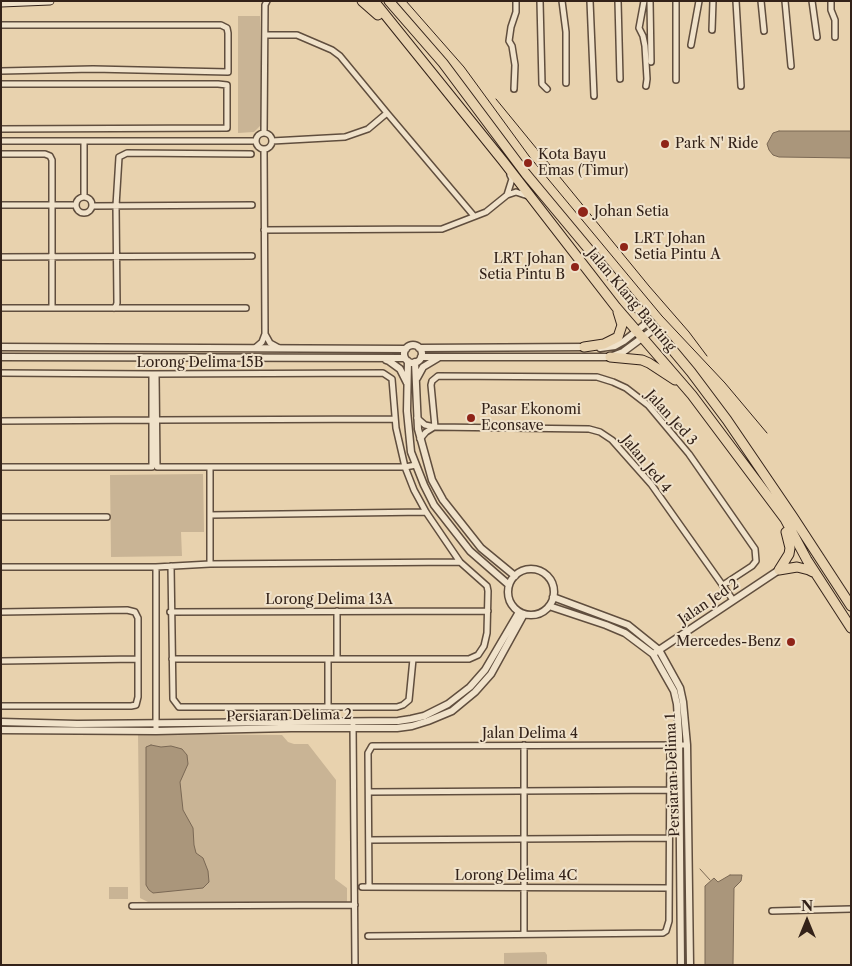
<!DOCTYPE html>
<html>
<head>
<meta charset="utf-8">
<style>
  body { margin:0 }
  #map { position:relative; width:852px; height:966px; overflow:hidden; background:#e8d2ae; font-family:"Libre Caslon Text",serif }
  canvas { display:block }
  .frame { position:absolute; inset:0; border:2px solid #332219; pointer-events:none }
  .north { position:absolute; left:782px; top:896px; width:50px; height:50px; -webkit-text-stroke:4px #f0e2ca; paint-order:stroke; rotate:0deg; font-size:14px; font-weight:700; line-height:20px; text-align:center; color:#332219 }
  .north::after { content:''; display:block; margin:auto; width:18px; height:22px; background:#332219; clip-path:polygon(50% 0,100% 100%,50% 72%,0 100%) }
</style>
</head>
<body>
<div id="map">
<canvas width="852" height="966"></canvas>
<div class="frame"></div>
<div class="north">N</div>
</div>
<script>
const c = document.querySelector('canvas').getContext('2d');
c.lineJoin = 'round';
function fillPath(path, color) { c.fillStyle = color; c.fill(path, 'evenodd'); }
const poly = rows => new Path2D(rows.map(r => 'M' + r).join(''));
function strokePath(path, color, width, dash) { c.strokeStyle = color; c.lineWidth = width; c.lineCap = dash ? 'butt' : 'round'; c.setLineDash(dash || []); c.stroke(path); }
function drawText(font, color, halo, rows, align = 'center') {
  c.font = font + ' "Libre Caslon Text",serif'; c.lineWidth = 4; c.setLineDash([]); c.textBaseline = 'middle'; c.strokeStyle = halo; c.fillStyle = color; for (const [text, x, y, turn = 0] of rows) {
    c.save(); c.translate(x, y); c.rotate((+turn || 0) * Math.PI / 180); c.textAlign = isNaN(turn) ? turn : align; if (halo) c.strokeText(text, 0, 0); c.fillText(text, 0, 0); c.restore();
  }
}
fillPath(poly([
  [238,16,260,16,262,124,254,132,238,133],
  [203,474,204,532,181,532,182,556,111,557,110,475],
  [138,734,282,735,288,742,294,744,308,744,336,780,335,879,347,888,347,904,154,905,140,898],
  [109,887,128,887,128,899,109,899],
  [545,952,547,955,547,965,504,965,504,953]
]), '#c9b495');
const water = poly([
  [779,131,851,131,851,158,779,157,773,155,769,150,767,144,773,133,779,131],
  [151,745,161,747,171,746,182,749,187,755,188,764,180,782,183,810,193,828,194,845,196,853,203,858,208,871,209,882,203,888,153,893,149,890,146,885,146,747,151,745],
  [730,875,742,875,741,881,734,888,733,965,705,965,705,886,714,878,718,882,730,875]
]);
fillPath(water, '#aa967b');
strokePath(water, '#7a6854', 1);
strokePath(poly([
  [700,869,710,880]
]), '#7a6854', 1);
const minor = poly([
  [540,1,542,84,547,89],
  [562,1,566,32,566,83],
  [590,1,594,96],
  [618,1,620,79],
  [644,1,639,28,643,36,645,46,647,79,646,86],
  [650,1,651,62],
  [736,1,741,86],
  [761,1,764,31],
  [785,1,791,66],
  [812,1,817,37],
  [831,1,831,10,835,20,835,37],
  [1,25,221,25,227,28,228,33,228,72,93,69,1,71],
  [712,30,713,1],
  [265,35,297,35,332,50,340,56,387,113,368,129,345,137,272,141],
  [691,45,699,1],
  [676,80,676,1],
  [1,84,218,84,227,85,227,128,1,129],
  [514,89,515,65,512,46,509,41,511,27,516,12,516,1],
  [387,113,474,216],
  '256 141a8 8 0 1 1 16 0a8 8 0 1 1-16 0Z',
  [264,133,265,5,267,1],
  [1,141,256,141],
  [84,141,84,196],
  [264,150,265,334,270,343,279,348],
  [1,154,45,154,50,156,52,160,52,307],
  [507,195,512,179,510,175],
  '76 205a8 8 0 1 1 16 0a8 8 0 1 1-16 0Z',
  [1,205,76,205],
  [93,206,252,205],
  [264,230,442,229,486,212,507,195,516,192,528,196],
  [1,257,252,256],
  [1,308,246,308],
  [114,308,116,306,117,303,116,206,119,157,127,153,251,154],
  [255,348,262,342,265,334],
  [1,373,152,374,383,373,392,379,396,428,405,467,414,490,426,512,460,562,487,586,488,591,487,633,484,646,478,655,469,659,172,659],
  [156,374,157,467,405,467,416,465],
  [417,418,425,425,435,427,589,429,600,432,612,440,651,484,733,600],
  [157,420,394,419],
  [1,421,152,420],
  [435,427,431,385,432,381,438,376,597,377,613,382,626,388,648,405,689,454,755,549,756,561,752,566,723,585],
  [420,439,426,432,434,427],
  [1,467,152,467,152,374],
  [210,468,210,564],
  [210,515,426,512],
  [1,517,107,517],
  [171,566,173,699,179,707,397,707,403,705,409,700,413,659],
  [1,567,156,567,210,564,460,562],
  [337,611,337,659],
  [1,612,127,610,135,612,138,618,138,697,136,705,131,706,1,706],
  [170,612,488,611],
  [328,659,328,706],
  [1,661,138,659],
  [353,725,355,965],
  [156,731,156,567],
  [524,745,524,934],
  [369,792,670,790],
  [369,840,669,838],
  [362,887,669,888],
  [369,887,368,753,372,746,687,745],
  [132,906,355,905],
  [772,911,851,909],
  [368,936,663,933,666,931,669,921,670,745]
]);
const tertiary = poly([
  '404 354a9 9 0 1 1 18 0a9 9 0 1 1-18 0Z',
  [1,347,406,349],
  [419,348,587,347],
  [600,348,615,346,624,341,648,322],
  [1,357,405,358],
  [421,357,610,357,623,352,654,329],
  [386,360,389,361,400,369,407,383],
  [408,361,407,411,411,452,424,485,434,505,470,551,509,585],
  [415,362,418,429,432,480,443,500,481,548,515,576],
  [417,378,423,367,438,358],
  '508 592a23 23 0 1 1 46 0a23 23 0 1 1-46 0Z',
  [553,597,628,625,659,650,680,688,683,702,687,745,690,965],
  [549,606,606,625,625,633,653,654,674,691,677,704,679,735,681,965],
  [656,652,779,570],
  [1,722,77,724,398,721,411,719,424,716,448,704,470,687,485,670,519,612],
  [1,730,156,731,291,728,397,728,412,726,428,721,452,711,475,692,491,674,524,614]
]);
const secondary = poly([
  [1,3,50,1]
]);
const trunk = poly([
  [362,1,378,15],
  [374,1,503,161,616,307,692,395,785,519,807,560,851,628],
  [389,1,443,63,526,174,691,372,727,420,793,517,851,606],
  [584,347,604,344,618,337,622,325,618,312],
  [610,357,642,360,649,363,675,380],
  [779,570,789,554,790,548,786,532],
  [779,570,797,567,809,570,813,572]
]);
strokePath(minor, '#604e3e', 8);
strokePath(tertiary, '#604e3e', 9);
strokePath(secondary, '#332219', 9);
strokePath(trunk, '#332219', 11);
strokePath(minor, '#f0e2ca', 5);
strokePath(tertiary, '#f0e2ca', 6);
strokePath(secondary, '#f0e2ca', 7);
strokePath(trunk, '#e8d2ae', 9);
strokePath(poly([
  [406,1,464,67,529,156,662,316,725,383,767,433],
  [496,99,649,286,689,332,707,356]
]), '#332219', 1);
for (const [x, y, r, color] of [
  [665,144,5,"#8f2418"],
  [528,163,5,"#8f2418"],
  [583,212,6,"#8f2418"],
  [624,247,5,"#8f2418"],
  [575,267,5,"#8f2418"],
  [471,418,5,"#8f2418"],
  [791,642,5,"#8f2418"]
]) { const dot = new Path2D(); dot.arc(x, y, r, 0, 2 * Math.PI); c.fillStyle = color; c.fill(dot); strokePath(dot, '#f0e2ca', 2); }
drawText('14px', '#332219', '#f0e2ca', [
  ["Park N' Ride",675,144],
  ["Kota Bayu",538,155],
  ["Emas (Timur)",538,171],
  ["Johan Setia",594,212],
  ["LRT Johan",634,239],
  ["Setia Pintu A",634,255],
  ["LRT Johan",565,259,"right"],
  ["Setia Pintu B",565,275,"right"],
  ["Pasar Ekonomi",481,410],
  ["Econsave",481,426],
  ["Mercedes-Benz",781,642,"right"]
], 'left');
drawText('14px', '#332219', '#f0e2ca', [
  ["Jalan Klang Banting",631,300,50],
  ["Lorong Delima 15B",200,363],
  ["Jalan Jed 3",671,418,48],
  ["Jalan Jed 4",646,464,51],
  ["Lorong Delima 13A",329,600],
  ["Jalan Jed 2",709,602,-34],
  ["Persiaran Delima 2",289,716,-1],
  ["Jalan Delima 4",530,734],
  ["Persiaran Delima 1",673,775,-92],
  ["Lorong Delima 4C",516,876]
]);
</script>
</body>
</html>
